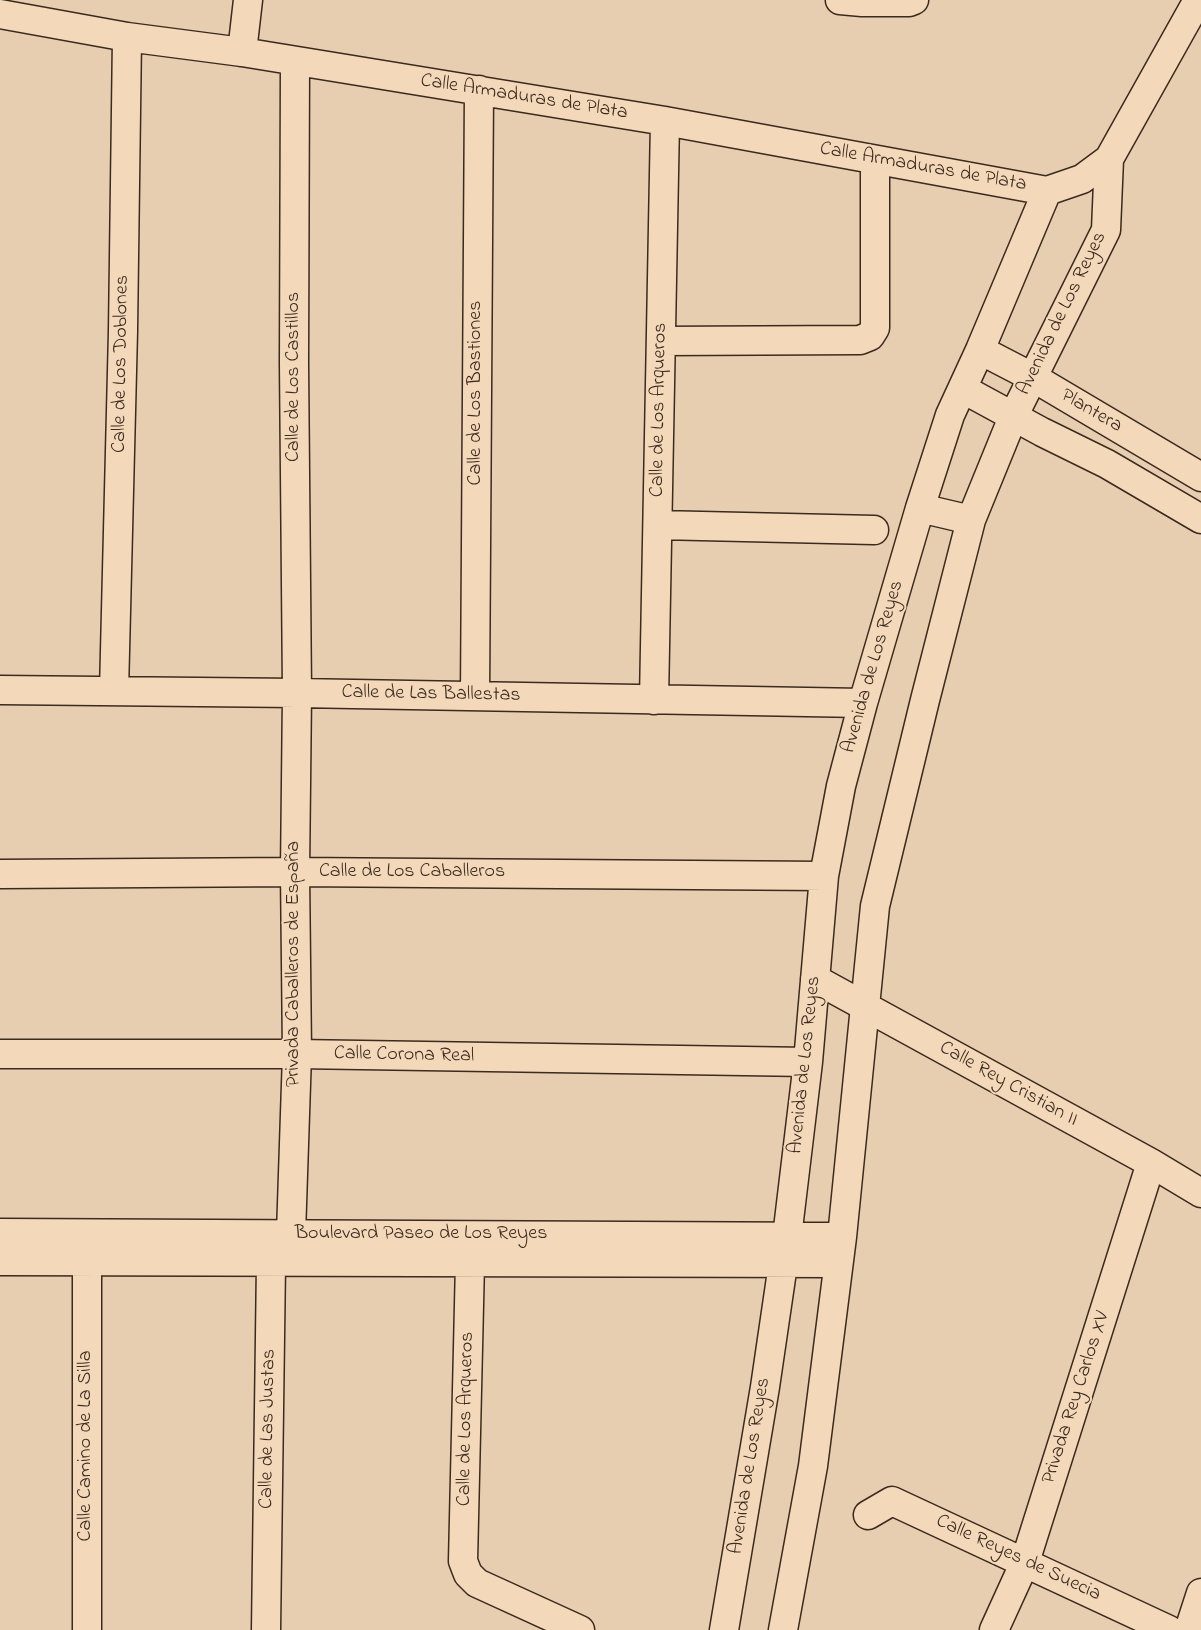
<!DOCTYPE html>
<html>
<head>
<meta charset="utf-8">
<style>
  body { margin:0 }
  canvas { display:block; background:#e8ceb1 }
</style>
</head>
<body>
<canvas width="1201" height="1630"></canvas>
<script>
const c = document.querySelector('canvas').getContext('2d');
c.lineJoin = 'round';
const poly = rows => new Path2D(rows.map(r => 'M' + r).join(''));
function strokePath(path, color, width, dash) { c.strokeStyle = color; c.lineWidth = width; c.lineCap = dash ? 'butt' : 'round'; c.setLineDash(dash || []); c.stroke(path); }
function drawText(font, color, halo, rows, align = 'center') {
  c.font = font + ' "Indie Flower",sans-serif'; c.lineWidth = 4; c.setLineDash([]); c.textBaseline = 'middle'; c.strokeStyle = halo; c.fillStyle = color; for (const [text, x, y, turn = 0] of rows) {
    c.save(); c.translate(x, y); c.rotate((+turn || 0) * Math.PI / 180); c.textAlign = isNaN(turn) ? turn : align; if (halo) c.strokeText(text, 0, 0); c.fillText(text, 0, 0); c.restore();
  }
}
const street = poly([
  [840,0,862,2,909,2,914,0],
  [0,14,127,37,242,52,665,121,1047,191,1082,179,1109,159,1198,0],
  [242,52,248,0],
  [661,341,860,340,870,336,875,328,875,160],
  [980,350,1034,378,1201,477],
  [963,389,1042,432,1107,464,1201,519],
  [920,508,971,520],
  [658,525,874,530],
  [0,690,297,693,863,703],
  [114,691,123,331,127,37],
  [475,696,479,90],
  [654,700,665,121],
  [0,874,295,872,824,876],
  [815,979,1151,1163,1201,1193],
  [0,1054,297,1054,808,1062],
  [0,1233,842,1237],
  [0,1261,838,1263],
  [87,1262,87,1630],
  [470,1262,463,1561,468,1574,477,1583,580,1630],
  [868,1515,892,1501,1169,1630],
  [266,1630,271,1263,291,1234,297,1054,295,872,297,693,294,363,295,62],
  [724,1630,765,1387,787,1237,808,1062,824,876,841,786,863,703,920,508,950,415,980,350,1047,191],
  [783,1630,813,1466,842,1237,875,906,925,700,971,520,1013,417,1106,230,1109,159],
  [994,1630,1025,1562,1151,1163],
  [1189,1630,1201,1593]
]);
strokePath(street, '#3b2a1e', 31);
strokePath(street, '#f3d8ba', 28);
drawText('20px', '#3b2a1e', '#f3d8ba', [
  ["Calle Armaduras de Plata",524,98,9],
  ["Calle Armaduras de Plata",923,168,10],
  ["Avenida de Los Reyes",1063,314,-64],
  ["Calle de Los Doblones",122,364,-89],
  ["Calle de Los Castillos",295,377,-90],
  ["Calle de Los Bastiones",477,393,-90],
  ["Calle de Los Arqueros",660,410,-89],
  ["Plantera",1091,412,30],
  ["Avenida de Los Reyes",874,667,-74],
  ["Calle de Las Ballestas",431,695,1],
  ["Calle de Los Caballeros",412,873],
  ["Privada Caballeros de España",295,964,-90],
  ["Calle Corona Real",404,1056,1],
  ["Avenida de Los Reyes",806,1065,-84],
  ["Calle Rey Cristian II",1008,1085,29],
  ["Boulevard Paseo de Los Reyes",421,1235],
  ["Privada Rey Carlos XV",1077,1398,-72],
  ["Calle de Los Arqueros",467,1419,-89],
  ["Calle de Las Justas",269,1429,-89],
  ["Calle Camino de La Silla",87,1446,-90],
  ["Avenida de Los Reyes",751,1466,-81],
  ["Calle Reyes de Suecia",1018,1559,25]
]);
</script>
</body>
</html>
